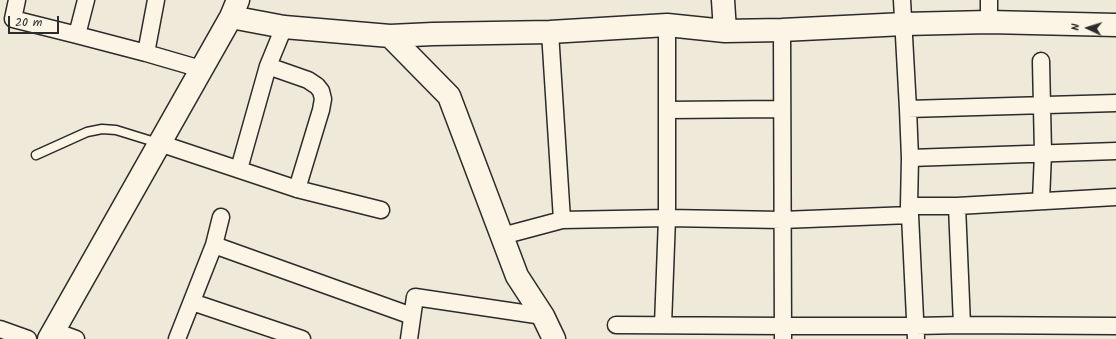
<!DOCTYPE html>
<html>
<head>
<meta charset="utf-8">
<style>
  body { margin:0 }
  #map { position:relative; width:1116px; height:339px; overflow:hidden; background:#efe9da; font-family:Kalam,sans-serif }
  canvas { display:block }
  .north { position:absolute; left:1068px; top:8px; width:40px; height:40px; -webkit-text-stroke:3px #fcf5e5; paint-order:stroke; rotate:274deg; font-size:11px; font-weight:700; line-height:16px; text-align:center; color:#2b2b2b }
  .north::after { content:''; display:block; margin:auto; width:14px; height:18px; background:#2b2b2b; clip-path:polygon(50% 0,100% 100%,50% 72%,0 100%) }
  .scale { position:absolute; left:8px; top:16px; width:51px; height:18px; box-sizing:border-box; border:2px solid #2b2b2b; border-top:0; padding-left:5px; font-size:12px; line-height:14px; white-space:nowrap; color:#2b2b2b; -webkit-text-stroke:3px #fcf5e5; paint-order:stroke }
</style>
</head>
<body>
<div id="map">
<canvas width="1116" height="339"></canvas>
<div class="north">N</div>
<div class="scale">20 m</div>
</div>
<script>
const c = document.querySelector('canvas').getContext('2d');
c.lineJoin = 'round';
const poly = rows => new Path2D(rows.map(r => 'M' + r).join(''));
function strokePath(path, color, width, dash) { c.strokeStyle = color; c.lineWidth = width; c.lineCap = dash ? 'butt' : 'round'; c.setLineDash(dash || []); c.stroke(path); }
const lane = poly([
  [36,155,87,132,102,129,116,130,158,143]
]);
const street = poly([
  [17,0,13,19,77,35],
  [86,0,77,35,146,53,201,69],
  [902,0,908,109,910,158,909,206,910,215,916,339],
  [989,0,989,22],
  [782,30,783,339],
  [550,32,562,220],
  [146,53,156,0],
  [1041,61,1043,153,1041,201],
  [268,66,308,80,317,86,321,91,323,99,321,110,297,189],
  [908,109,1116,103],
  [667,110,782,109],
  [159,143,297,189,381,210],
  [910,158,1116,151],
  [239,169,268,66,284,27],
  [909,206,957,206,1116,197],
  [957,206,962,325],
  [502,236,562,220,667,218,782,220,910,215],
  [214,245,412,316],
  [192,302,302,339],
  [616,325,783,326,916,326,962,325,1116,326],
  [663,325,667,218,667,25],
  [0,329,28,339],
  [54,331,76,339],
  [177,339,214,245,221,217],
  [409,339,415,297,543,316]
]);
const secondary = poly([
  [723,0,725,31],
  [231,17,284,27,390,36,433,34,550,32,667,25,725,31,782,30,904,24,989,22,1116,25],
  [390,36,449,96,517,276,543,316,554,339],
  [49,339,231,17,238,0]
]);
strokePath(lane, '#2b2b2b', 11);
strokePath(street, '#2b2b2b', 19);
strokePath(secondary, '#2b2b2b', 25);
strokePath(lane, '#fcf5e5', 8);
strokePath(street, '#fcf5e5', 16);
strokePath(secondary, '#fcf5e5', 22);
</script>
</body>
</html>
